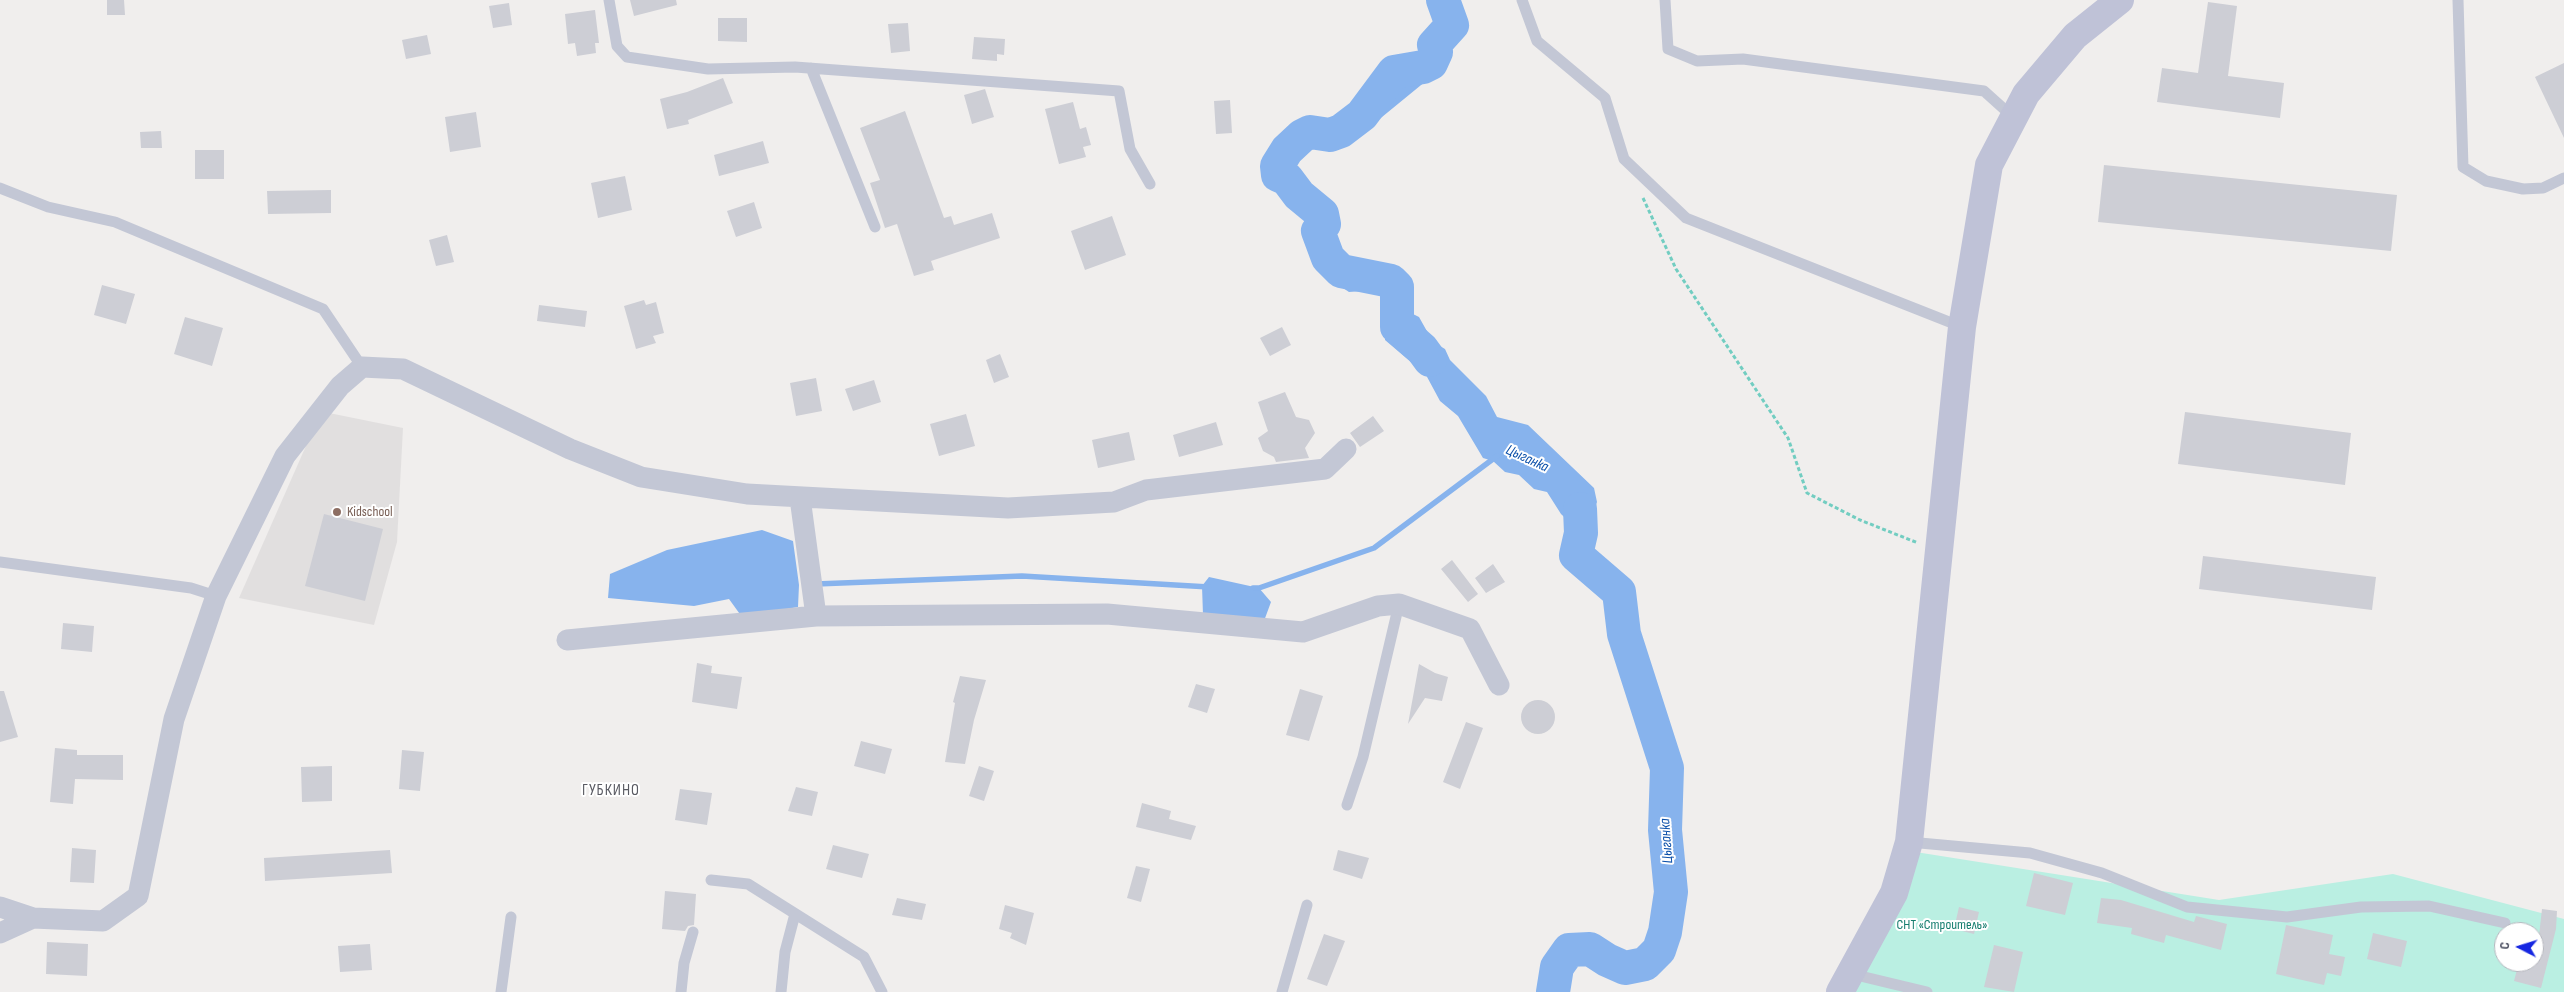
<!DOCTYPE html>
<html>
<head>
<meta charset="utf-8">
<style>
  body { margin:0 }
  #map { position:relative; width:2564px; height:992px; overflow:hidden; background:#f0eeed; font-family:"Sofia Sans Condensed",sans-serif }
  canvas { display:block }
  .north { position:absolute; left:2494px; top:922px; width:50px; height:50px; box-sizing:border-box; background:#fff; border:1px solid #b5b6bd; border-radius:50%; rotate:275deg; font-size:14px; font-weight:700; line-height:20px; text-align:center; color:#45495b }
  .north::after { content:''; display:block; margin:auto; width:18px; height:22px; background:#1627e1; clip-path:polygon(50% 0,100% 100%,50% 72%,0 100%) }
</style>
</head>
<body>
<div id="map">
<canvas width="2564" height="992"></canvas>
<div class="north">С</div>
</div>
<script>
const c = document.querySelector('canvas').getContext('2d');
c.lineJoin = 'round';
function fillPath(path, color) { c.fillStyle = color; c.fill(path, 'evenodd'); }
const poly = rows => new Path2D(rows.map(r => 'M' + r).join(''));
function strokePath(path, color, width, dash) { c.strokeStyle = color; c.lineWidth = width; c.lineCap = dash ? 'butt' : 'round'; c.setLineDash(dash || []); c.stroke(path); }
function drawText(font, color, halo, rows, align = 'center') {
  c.font = font + ' "Sofia Sans Condensed",sans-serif'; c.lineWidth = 4; c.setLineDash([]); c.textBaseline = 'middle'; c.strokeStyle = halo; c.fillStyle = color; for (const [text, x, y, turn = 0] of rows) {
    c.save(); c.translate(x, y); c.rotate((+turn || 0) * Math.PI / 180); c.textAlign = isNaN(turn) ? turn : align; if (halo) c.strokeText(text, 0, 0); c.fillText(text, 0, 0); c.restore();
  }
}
fillPath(poly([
  [329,413,403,428,397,542,374,625,239,598,309,439]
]), '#e1dfdf');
fillPath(poly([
  [1903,850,2219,900,2393,874,2564,919,2564,992,1831,992],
  [2504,932,2534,932,2534,962,2504,962]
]), '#baefe2');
fillPath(poly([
  [1436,52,1444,55,1439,68,1426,81,1360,135,1344,139,1341,131,1343,127,1384,75,1395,67,1420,55],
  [1343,251,1368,270,1368,286,1363,291,1349,292,1340,286,1322,261,1337,252],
  [1413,314,1419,317,1433,342,1445,349,1450,360,1486,396,1497,417,1528,425,1594,488,1597,502,1582,551,1576,555,1572,550,1578,530,1561,514,1547,492,1534,489,1519,475,1505,472,1493,461,1483,458,1458,416,1440,401,1426,375,1385,340,1385,334],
  [762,530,793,541,799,585,798,607,742,617,729,599,694,606,608,598,610,574,667,550],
  [1209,577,1259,588,1271,602,1264,621,1203,615,1202,586]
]), '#87b3ed');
strokePath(poly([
  [816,584,1022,576,1209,587],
  [1253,588,1259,588,1374,548,1497,456]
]), '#87b3ed', 5.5);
strokePath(poly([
  [1430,360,1422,349,1397,327,1397,287,1391,281,1341,271,1328,258,1318,231,1324,224,1322,214,1299,195,1287,179,1278,175,1277,166,1287,150,1302,136,1310,132,1330,135,1341,131,1362,115,1394,72,1423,67,1431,63,1436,52,1434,45,1452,25,1443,0],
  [1553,992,1557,967,1569,950,1590,949,1607,960,1625,968,1645,964,1659,950,1665,932,1671,892,1665,830,1667,768,1624,634,1619,592,1576,555,1581,533,1580,509]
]), '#87b3ed', 34);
fillPath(poly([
  [107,0,124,0,125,15,107,15],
  [630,0,676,0,677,5,634,16],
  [2208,2,2237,6,2228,76,2284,83,2280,118,2157,102,2162,68,2198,73],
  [509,3,512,25,493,28,489,6],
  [595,10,599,43,595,43,596,53,577,56,575,43,568,44,565,14],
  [718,18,747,18,747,42,718,41],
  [908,23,910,51,891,53,888,24],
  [427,35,431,54,406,59,402,40],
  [974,37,1005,39,1004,55,997,54,997,61,972,59],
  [2564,63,2564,138,2535,77],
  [723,78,733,103,688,120,689,124,667,129,660,99,687,92],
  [985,89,994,117,972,124,964,95],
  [1230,100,1232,133,1216,134,1214,101],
  [1073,102,1080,129,1086,127,1091,145,1083,147,1086,157,1059,164,1045,109],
  [905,111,944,218,951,216,954,225,992,213,1000,238,931,261,934,270,914,276,897,224,885,228,870,183,880,180,860,128],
  [476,112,481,147,450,152,445,117],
  [161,131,162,148,141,148,140,132],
  [763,141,769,163,719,176,714,155],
  [195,150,224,150,224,179,195,179],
  [2104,165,2397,195,2391,251,2098,222],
  [625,176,632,210,598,218,591,183],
  [331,190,331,213,268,214,267,191],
  [754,202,762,228,736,237,727,211],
  [1112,216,1126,255,1085,270,1071,231],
  [447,235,454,262,436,266,429,240],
  [102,285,135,294,126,324,94,315],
  [644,300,646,305,656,302,664,333,653,336,656,343,636,349,624,306],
  [539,305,587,311,585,327,537,321],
  [185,317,223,328,212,366,174,354],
  [1282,327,1291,345,1270,356,1260,338],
  [1000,354,1009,377,994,383,986,360],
  [816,378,822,411,796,416,790,383],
  [874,380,881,402,853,411,845,389],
  [1285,392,1296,417,1309,420,1315,433,1305,448,1309,458,1276,462,1274,457,1263,451,1258,438,1268,431,1258,402],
  [2185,412,2351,433,2345,485,2178,464],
  [966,414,975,446,939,456,930,424],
  [1373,416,1384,431,1360,447,1350,433],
  [1216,422,1223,445,1179,457,1173,435],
  [1129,432,1135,460,1098,468,1092,440],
  [324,514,383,529,365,601,305,586],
  [2203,556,2376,577,2372,610,2199,589],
  [1452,560,1478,594,1468,602,1441,569],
  [1493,564,1505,582,1486,593,1475,578],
  [63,623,94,626,92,652,61,649],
  [697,663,712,666,711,673,742,677,737,709,692,702],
  [1419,664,1435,673,1448,677,1442,701,1425,698,1408,724],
  [960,676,986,680,974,720,965,764,945,762,955,703,953,702],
  [1196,684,1215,689,1207,713,1188,707],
  [1300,689,1323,696,1309,741,1286,735],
  [0,691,4,691,18,737,0,742],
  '1521 717a17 17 0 1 1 34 0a17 17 0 1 1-34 0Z',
  [1466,722,1483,728,1460,789,1443,782],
  [861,741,892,749,885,774,854,766],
  [55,748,77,750,77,755,123,755,123,780,75,779,73,804,50,802],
  [402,750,424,752,420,791,399,789],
  [332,766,332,801,302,802,301,767],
  [979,766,994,771,984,801,969,796],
  [796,787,818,792,812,816,788,811],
  [680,789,712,793,707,825,675,820],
  [1142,803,1171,811,1169,819,1196,826,1191,840,1136,827],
  [833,845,869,854,862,878,826,869],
  [72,848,96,850,94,883,70,882],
  [390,850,392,873,265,881,264,858],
  [1338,850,1369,858,1362,879,1333,870],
  [1136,866,1150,869,1141,902,1127,898],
  [2034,873,2073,883,2065,915,2026,906],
  [665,891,696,894,694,925,688,926,685,931,662,929],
  [897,898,926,904,922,920,892,915],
  [2101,898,2121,900,2194,922,2196,916,2227,924,2221,950,2166,935,2164,943,2131,934,2132,928,2097,923],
  [1005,905,1034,913,1026,945,1010,938,1012,933,999,929],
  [1959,907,1979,912,1974,934,1954,929],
  [2542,909,2557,911,2556,929,2541,988,2514,981,2519,962,2536,962],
  [2286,925,2333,935,2329,954,2345,957,2341,976,2327,973,2324,985,2276,974],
  [2373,933,2407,941,2401,967,2367,959],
  [1324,934,1345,941,1327,986,1307,979],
  [47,942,88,944,87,976,46,974],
  [370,944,372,970,340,972,338,946],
  [1994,945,2023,952,2014,992,1984,987]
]), '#cdced5');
strokePath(poly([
  [1643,198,1676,269,1788,438,1807,493,1860,520,1918,543]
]), '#72cdc1', 3, [4, 2.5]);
strokePath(poly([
  [609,0,617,46,627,57,708,69,795,67,1119,91,1130,149,1150,184],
  [1522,0,1537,41,1605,98,1624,159,1686,218,1962,327],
  [1665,0,1668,49,1697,61,1743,59,1984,91,2014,118],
  [2458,0,2463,167,2486,181,2523,189,2543,188,2564,178],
  [811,68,875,227],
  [0,188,48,207,115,222,323,309,362,367],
  [0,562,191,588,216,596],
  [1347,805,1363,757,1399,604],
  [1909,842,2030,853,2102,873,2187,907,2287,917,2361,907,2429,906,2505,923],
  [711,880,748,884,864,957,882,992],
  [1852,974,1927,992],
  [501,992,511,917],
  [681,992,684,963,693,932],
  [781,992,785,952,795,914],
  [1282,992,1307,905]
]), '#c3c7d5', 11);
strokePath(poly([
  [800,498,816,616],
  [567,640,816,616,1107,614,1303,632,1378,606,1399,604,1470,629,1499,685],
  [0,907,33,918,103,921,138,896,174,719,216,596,285,456,340,386,362,367,403,369,570,449,641,477,747,494,1008,508,1114,502,1146,490,1325,469,1346,449],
  [0,933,33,918]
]), '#c3c7d5', 21);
strokePath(poly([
  [1840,992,1894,893,1909,842,1962,327,1989,165,2026,94,2075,36,2120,0]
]), '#bfc2d7', 28);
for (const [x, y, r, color] of [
  [337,512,5,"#8d6e63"]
]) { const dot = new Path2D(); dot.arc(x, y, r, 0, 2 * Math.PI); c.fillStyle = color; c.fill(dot); strokePath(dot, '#fff', 2); }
drawText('14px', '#785e54', '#fff', [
  ["Kidschool",347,512]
], 'left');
drawText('14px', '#157d6e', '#fff', [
  ["СНТ «Строитель»",1942,925]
]);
drawText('italic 15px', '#0a4fa9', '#fff', [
  ["Цыганка",1527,459,25],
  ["Цыганка",1667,841,-94]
]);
c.letterSpacing = '1px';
drawText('16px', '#5a5b63', '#fff', [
  ["ГУБКИНО",611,791]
]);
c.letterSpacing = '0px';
</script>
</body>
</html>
